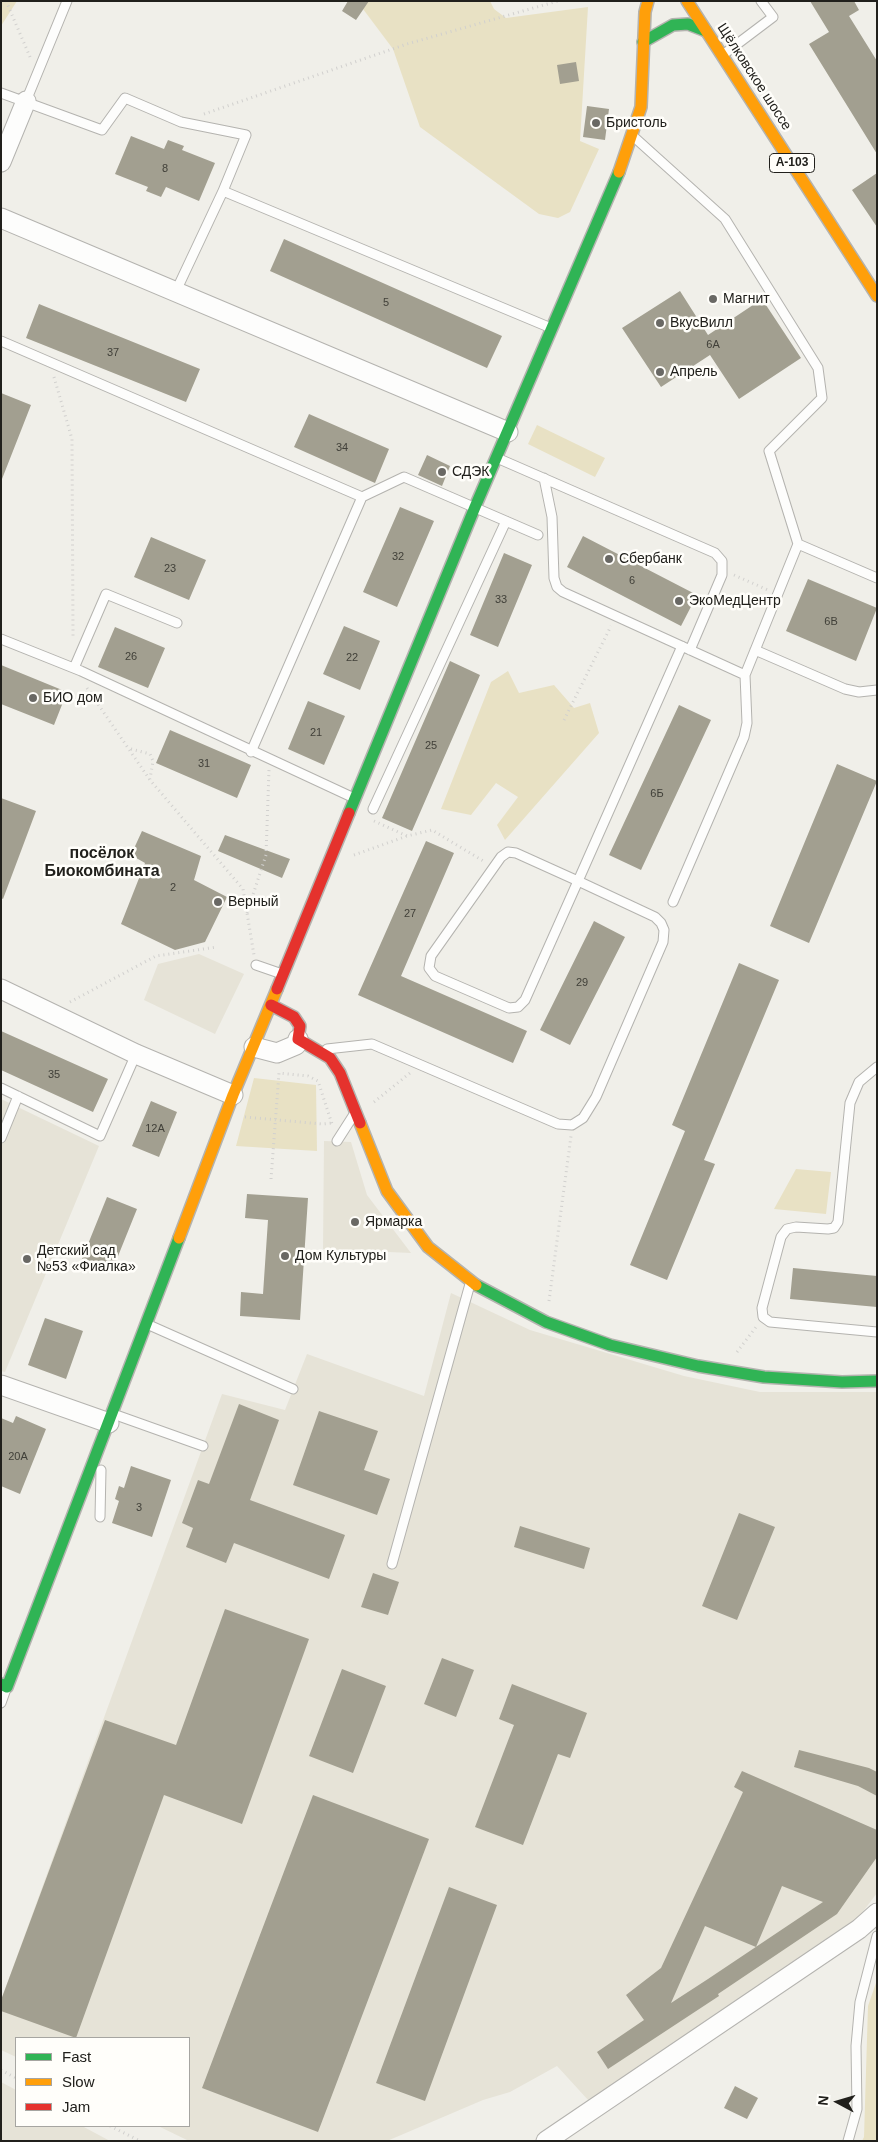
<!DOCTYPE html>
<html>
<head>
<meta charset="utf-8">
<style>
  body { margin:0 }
  #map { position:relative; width:878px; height:2142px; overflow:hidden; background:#f0efe9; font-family:Arial,sans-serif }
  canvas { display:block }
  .frame { position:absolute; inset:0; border:2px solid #21201c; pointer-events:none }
  .legend { position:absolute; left:15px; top:2037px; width:175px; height:90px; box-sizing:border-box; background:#fffefa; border:1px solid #a6a5a1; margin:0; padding:6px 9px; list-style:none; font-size:15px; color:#21201c }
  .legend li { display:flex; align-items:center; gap:10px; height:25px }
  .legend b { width:25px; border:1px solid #a6a5a1 }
  .north { position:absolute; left:813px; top:2077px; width:50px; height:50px; -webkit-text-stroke:4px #fffefa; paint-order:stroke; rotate:276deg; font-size:14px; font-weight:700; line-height:20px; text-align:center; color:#21201c }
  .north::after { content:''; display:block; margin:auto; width:18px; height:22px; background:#21201c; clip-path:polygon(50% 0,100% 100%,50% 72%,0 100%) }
</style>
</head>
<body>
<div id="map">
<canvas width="878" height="2142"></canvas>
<div class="frame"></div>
<ul class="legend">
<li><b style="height:6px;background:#30b455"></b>Fast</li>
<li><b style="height:6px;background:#ff9f0a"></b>Slow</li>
<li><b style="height:6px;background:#e5322d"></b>Jam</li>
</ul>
<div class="north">N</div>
</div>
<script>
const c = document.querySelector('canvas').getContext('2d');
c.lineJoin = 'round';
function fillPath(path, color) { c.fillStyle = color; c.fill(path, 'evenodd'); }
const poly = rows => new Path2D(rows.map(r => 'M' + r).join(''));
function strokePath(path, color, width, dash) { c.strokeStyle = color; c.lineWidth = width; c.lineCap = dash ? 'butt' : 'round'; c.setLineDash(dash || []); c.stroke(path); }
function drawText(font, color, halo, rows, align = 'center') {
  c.font = font + ' Arial,sans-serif'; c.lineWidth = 5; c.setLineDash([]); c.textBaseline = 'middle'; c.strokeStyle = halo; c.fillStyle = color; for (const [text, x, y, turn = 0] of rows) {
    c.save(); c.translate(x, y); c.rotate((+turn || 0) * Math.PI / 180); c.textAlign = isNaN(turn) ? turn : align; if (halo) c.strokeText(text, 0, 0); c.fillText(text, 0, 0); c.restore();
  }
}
fillPath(poly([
  [199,954,244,974,215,1034,144,1000,158,964],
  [1,1099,99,1146,5,1372,1,1371],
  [324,1141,351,1142,367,1195,411,1253,323,1249],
  [451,1293,530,1330,684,1376,760,1392,877,1392,877,1893,856,1921,589,2101,557,2066,510,2092,483,2100,387,2141,189,2141,158,2126,189,2126,189,2038,16,2038,16,2057,1,2050,1,2000,222,1394,285,1410,307,1354,424,1396],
  [1,2082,16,2090,16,2126,82,2126,110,2141,1,2141]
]), '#e6e3d7');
fillPath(poly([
  [1,1,17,1,1,26],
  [357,1,490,1,494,9,506,18,588,7,580,141,599,149,570,212,558,218,539,214,420,127,393,49],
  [537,425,605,458,595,477,528,444],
  [508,671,519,693,554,685,574,708,590,703,599,733,505,840,497,825,518,797,496,783,471,815,441,809,491,682],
  [254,1078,316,1085,317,1151,236,1146],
  [796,1169,831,1172,826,1214,774,1209],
  [877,1980,877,2141,862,2141,864,2137,868,2006]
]), '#e8e1c4');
fillPath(poly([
  [348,1,369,1,356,20,342,11],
  [810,1,854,1,859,10,849,16,877,61,877,154,809,44,829,32],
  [576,62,579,81,560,84,557,65],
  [587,106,609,109,605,140,583,137],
  [131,136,164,149,168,140,184,146,182,150,215,163,199,201,166,187,161,197,146,191,148,187,115,174],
  [877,173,877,227,852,190],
  [284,239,502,336,487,368,270,271],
  [680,291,708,335,762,299,801,358,739,399,710,355,661,387,622,328],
  [39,304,200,369,186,402,26,338],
  [1,393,31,405,2,479,1,479],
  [309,414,389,449,375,483,294,447],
  [427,455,450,466,442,486,418,475],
  [400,507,434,521,397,607,363,592],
  [583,536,697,595,681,626,567,567],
  [151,537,206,560,189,600,134,577],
  [504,553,532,565,498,647,470,635],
  [808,579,877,608,856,661,786,631],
  [344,626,380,641,360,690,323,674],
  [115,627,165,648,148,688,98,667],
  [450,661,480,675,412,831,382,818],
  [1,665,67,692,54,725,1,704],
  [308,701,345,716,324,765,288,749],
  [679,705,711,720,641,870,609,855],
  [170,730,251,765,237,798,156,763],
  [837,764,877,781,809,943,770,926],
  [1,798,36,811,3,899,1,898],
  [142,831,201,856,194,880,227,897,205,942,175,950,121,924,145,863,131,855],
  [225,835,290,859,282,878,218,851],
  [426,841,454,853,401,976,527,1031,513,1063,358,995],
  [594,921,625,937,570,1045,540,1030],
  [739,963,779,980,704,1160,715,1164,667,1280,630,1265,685,1131,672,1125],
  [1,1031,108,1079,93,1112,1,1070],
  [151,1101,177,1112,159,1157,132,1146],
  [247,1194,308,1198,300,1320,240,1316,241,1292,263,1294,268,1220,245,1218],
  [107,1197,137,1209,112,1271,82,1259],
  [793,1268,877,1276,877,1307,790,1299],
  [45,1318,83,1331,66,1379,28,1365],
  [239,1404,279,1420,250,1500,345,1535,329,1579,234,1543,226,1563,186,1547,193,1528,182,1523,198,1480,209,1484],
  [319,1411,378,1431,364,1470,390,1479,377,1515,293,1485],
  [16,1416,46,1429,20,1494,1,1486,1,1418,13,1423],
  [131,1466,171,1480,152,1537,112,1523,119,1501,115,1499,119,1486,124,1488],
  [739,1513,775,1527,737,1620,702,1606],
  [520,1526,590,1548,584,1569,514,1547],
  [373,1573,399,1582,388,1615,361,1607],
  [225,1609,309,1639,242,1824,164,1795,76,2038,1,2011,1,2000,105,1720,176,1745],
  [442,1658,474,1670,456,1717,424,1704],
  [342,1669,386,1686,353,1773,309,1756],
  [512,1684,587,1713,570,1758,558,1754,523,1845,475,1827,514,1725,499,1719],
  [799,1750,869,1768,877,1772,877,1796,858,1786,794,1767],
  [742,1771,877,1830,877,1857,837,1914,718,1994,719,1996,608,2069,597,2052,644,2020,626,1995,661,1968,743,1792,734,1787],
  [782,1886,823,1902,708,1979,671,2003,705,1926,756,1947],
  [313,1795,429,1839,318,2132,202,2088],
  [449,1887,497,1905,425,2101,376,2083],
  [735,2086,758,2098,747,2119,724,2108]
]), '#a29f90');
const lane = poly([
  [724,54,773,17,761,1],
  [1,93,102,130,125,98,181,122,246,135,223,191],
  [26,101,67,1],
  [634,137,725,219,818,368,822,398,769,451,798,544,745,675],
  [176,291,223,191,551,328],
  [1,341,362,497],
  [497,458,715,553,722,561,722,575,690,650],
  [544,478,552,517,554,578,557,587,563,592,745,675,747,723,744,737,673,902],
  [798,544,877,578],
  [1,639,81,671,354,798],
  [755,650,845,689,859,692,877,690],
  [74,668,106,594,177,623],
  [251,752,362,497,404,477,538,535],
  [373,809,506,521],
  [256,965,282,974],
  [327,1049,372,1044,558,1124,572,1125,583,1118,596,1097,663,942,664,930,661,923,655,917,578,881,525,1000,518,1007,509,1008,435,976,429,968,431,956,501,857,508,852,516,853,578,881,682,646],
  [877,1067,859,1082,850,1103,838,1222,834,1228,828,1229,796,1227,787,1229,781,1237,762,1308,763,1317,770,1322,877,1332],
  [1,1088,100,1136,136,1054],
  [1,1138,18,1096],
  [337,1141,353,1116],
  [149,1325,293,1389],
  [116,1415,203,1446],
  [100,1517,101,1470],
  [392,1564,470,1284],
  [1,1703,6,1689],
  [848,2141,857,2109,856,2046,860,2002,877,1936]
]);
const street = poly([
  [1,162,26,101],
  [1,218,508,432],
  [1,989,136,1054,233,1095],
  [254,1047,277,1053,296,1045,298,1039],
  [1,1385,109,1423],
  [546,2141,859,1929,877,1913]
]);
const fast = poly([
  [643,42,673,25,688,24,706,31],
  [349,813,475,507,619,172],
  [476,1285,546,1322,610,1345,698,1366,764,1377,842,1382,877,1381],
  [1,1684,7,1687,179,1238]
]);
const slow = poly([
  [687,1,877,296],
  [619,172,641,107,645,12,648,1],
  [360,1123,387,1191,428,1247,476,1285],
  [179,1238,233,1095,277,989]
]);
const jam = poly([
  [277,989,349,813],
  [271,1005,294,1017,300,1026,298,1039,330,1058,340,1073,360,1123]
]);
strokePath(lane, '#b4b3af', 11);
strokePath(street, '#b4b3af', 21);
strokePath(fast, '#b4b3af', 14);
strokePath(slow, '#b4b3af', 14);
strokePath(jam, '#b4b3af', 14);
strokePath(poly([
  [6,1,30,57],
  [204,114,407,44,558,1],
  [54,377,72,439,73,636],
  [734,575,768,590],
  [87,688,150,780,243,889,254,955],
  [564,720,611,626],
  [131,749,150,754,153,761,150,779],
  [374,821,407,836,432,830,485,862],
  [354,855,407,836],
  [247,913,266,855,269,770],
  [70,1002,156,956,217,947],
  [374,1102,410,1073],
  [245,1117,322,1124,333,1123],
  [271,1179,279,1073,308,1076,318,1081,332,1124],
  [549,1301,571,1136],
  [737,1352,756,1327],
  [1,2070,16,2078],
  [110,2126,140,2141]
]), '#d1d0ce', 3, [1, 4]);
strokePath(lane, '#fdfdfc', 9);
strokePath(street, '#fdfdfc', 19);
strokePath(fast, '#30b455', 11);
strokePath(slow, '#ff9f0a', 11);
strokePath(jam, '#e5322d', 11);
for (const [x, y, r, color] of [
  [596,123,5,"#696864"],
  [713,299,5,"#696864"],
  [660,323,5,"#696864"],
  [660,372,5,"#696864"],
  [442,472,5,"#696864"],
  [609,559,5,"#696864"],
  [679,601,5,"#696864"],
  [33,698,5,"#696864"],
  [218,902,5,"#696864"],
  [355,1222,5,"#696864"],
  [285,1256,5,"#696864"],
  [27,1259,5,"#696864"]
]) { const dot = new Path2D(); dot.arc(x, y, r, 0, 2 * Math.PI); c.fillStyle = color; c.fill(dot); strokePath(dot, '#fffefa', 2); }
drawText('11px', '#414039', null, [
  ["8",165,169],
  ["5",386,303],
  ["6А",713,345],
  ["37",113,353],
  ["34",342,448],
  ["32",398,557],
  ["23",170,569],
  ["6",632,581],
  ["33",501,600],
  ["6В",831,622],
  ["26",131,657],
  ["22",352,658],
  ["21",316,733],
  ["25",431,746],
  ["31",204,764],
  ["6Б",657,794],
  ["2",173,888],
  ["27",410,914],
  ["29",582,983],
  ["35",54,1075],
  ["12А",155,1129],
  ["20А",18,1457],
  ["3",139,1508]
]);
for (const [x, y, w] of [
  [792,163,45]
]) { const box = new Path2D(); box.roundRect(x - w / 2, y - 9.5, w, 19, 4); c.fillStyle = '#fffefa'; c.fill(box); strokePath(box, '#21201c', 1); }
drawText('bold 12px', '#21201c', null, [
  ["А-103",792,163]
]);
drawText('14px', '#21201c', '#fffefa', [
  ["Щёлковское шоссе",754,77,57]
]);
drawText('14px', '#21201c', '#fffefa', [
  ["Бристоль",606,123],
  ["Магнит",723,299],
  ["ВкусВилл",670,323],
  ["Апрель",670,372],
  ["СДЭК",452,472],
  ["Сбербанк",619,559],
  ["ЭкоМедЦентр",689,601],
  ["БИО дом",43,698],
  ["Верный",228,902],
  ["Ярмарка",365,1222],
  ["Детский сад",37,1251],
  ["№53 «Фиалка»",37,1267],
  ["Дом Культуры",295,1256]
], 'left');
drawText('bold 16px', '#21201c', '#fffefa', [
  ["посёлок",102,854],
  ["Биокомбината",102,872]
]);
</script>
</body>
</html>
